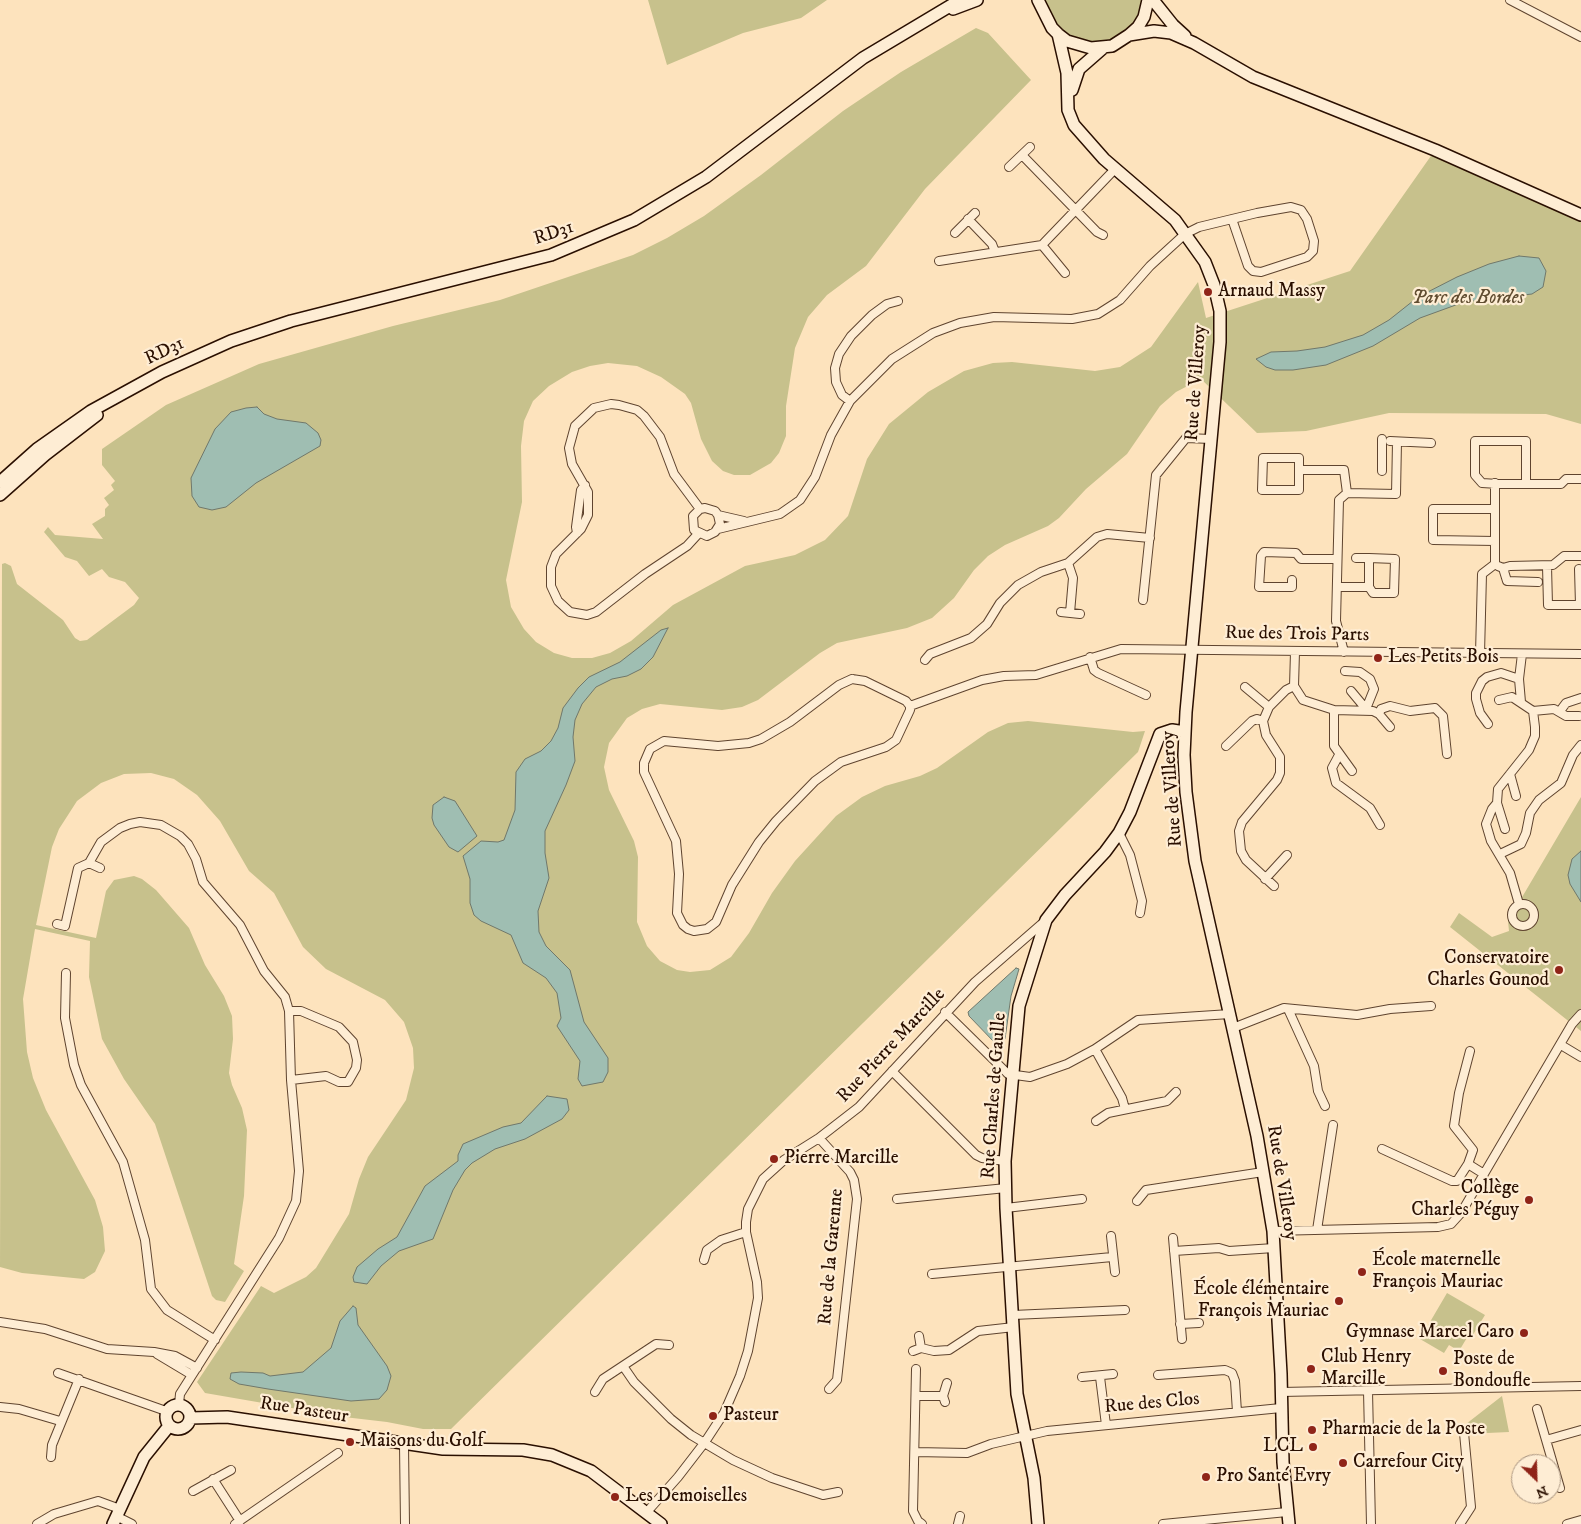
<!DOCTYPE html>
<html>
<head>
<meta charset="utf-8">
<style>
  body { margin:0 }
  #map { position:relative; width:1581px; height:1524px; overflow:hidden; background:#fde3bd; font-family:"IM FELL DW Pica",serif }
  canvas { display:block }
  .north { position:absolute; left:1511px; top:1454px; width:50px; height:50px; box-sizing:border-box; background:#feedd4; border:1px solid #a9947f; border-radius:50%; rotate:156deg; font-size:14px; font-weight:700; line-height:20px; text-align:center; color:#2a0f00 }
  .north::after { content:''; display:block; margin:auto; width:18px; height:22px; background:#8f2418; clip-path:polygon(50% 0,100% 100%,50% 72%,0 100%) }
</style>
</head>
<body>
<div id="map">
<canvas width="1581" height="1524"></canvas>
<div class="north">N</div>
</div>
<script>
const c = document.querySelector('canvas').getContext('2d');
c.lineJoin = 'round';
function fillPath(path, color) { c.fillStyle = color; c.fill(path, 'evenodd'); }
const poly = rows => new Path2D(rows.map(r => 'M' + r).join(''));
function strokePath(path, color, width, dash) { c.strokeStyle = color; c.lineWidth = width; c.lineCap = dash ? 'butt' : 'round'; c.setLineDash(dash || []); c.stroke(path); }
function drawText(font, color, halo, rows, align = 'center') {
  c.font = font + ' "IM FELL DW Pica",serif'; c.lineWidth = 4.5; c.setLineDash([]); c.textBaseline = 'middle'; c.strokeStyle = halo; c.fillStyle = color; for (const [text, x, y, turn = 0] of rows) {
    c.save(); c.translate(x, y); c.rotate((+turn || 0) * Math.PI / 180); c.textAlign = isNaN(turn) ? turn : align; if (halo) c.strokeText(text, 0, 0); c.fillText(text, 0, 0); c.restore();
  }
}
fillPath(poly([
  [648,0,827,0,801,18,743,33,667,65],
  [1042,0,1143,0,1137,20,1132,27,1110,42,1098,44,1075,41,1052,22],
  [976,28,988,33,1031,80,925,189,866,266,827,295,808,317,795,348,786,406,786,436,779,453,771,463,750,475,734,475,723,471,712,461,701,439,691,403,685,394,661,377,637,366,608,363,590,366,572,372,549,386,533,401,524,421,521,446,522,502,506,580,511,607,524,629,536,642,554,653,572,658,592,658,610,653,631,641,673,605,745,566,795,555,825,540,848,516,867,459,889,424,928,392,964,371,993,363,1012,362,1095,371,1120,367,1151,347,1198,282,1206,318,1350,271,1433,153,1581,219,1581,424,1546,414,1389,413,1306,431,1257,433,1201,379,1176,392,1160,406,1127,454,1086,489,1059,518,1048,526,1005,545,988,556,974,570,954,598,932,618,907,628,837,643,820,653,758,700,742,707,722,710,660,704,642,709,627,718,609,743,604,767,609,790,634,841,638,857,637,922,647,946,660,961,677,970,690,972,710,970,731,957,749,933,772,893,795,861,836,816,862,797,885,786,920,776,937,768,988,732,1008,723,1028,721,1133,732,1145,731,1138,752,451,1429,423,1429,387,1422,344,1417,205,1393,197,1382,261,1286,274,1293,306,1277,316,1268,349,1214,359,1179,368,1157,406,1100,414,1068,413,1048,404,1022,385,1000,326,969,303,947,274,893,249,871,220,821,197,795,174,779,151,773,124,774,101,783,77,801,59,829,52,847,36,925,96,938,106,891,114,880,134,876,142,879,156,890,189,928,205,965,224,996,232,1016,233,1039,229,1073,232,1085,242,1108,247,1130,244,1196,234,1264,244,1271,225,1302,216,1300,212,1296,155,1124,124,1079,102,1039,89,977,90,941,35,929,23,999,27,1052,33,1078,46,1110,95,1200,103,1227,105,1251,95,1272,84,1279,22,1273,0,1267,2,564,5,563,11,566,17,584,63,620,75,638,80,641,87,640,134,605,139,598,125,582,109,577,102,569,89,576,77,561,65,557,44,532,48,527,55,535,103,539,92,524,105,516,105,509,109,505,104,498,114,490,111,485,115,481,102,465,102,449,166,405,259,364,393,326,500,300,633,255,667,238,704,216,761,175,843,111,901,72],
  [1581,797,1581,1031,1450,927,1459,913,1492,937,1509,931,1508,921],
  [1447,1293,1485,1315,1471,1338,1468,1336,1459,1351,1449,1345,1444,1353,1420,1339],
  [1502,1396,1509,1432,1466,1434,1466,1424]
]), '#c7c18c');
const water = poly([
  [1519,256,1539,258,1546,271,1543,287,1532,294,1464,302,1420,318,1373,346,1326,365,1293,370,1275,370,1266,367,1256,359,1271,352,1297,351,1325,347,1363,335,1389,320,1418,297,1457,277,1489,264,1519,256],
  [257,407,264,414,277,419,306,423,318,433,321,440,320,446,256,483,226,507,212,510,199,507,192,496,191,478,215,429,231,412,246,408,257,407],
  [668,628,653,657,641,669,627,676,612,679,596,687,582,704,575,720,573,737,575,761,566,785,545,831,545,853,549,878,538,911,539,932,546,946,570,970,584,1022,608,1058,608,1072,603,1082,582,1086,578,1079,580,1061,557,1026,561,1018,557,993,546,978,523,963,511,935,481,921,474,915,470,903,470,879,463,856,481,841,498,842,504,840,515,810,516,772,525,759,541,751,551,741,558,728,563,708,578,688,589,677,620,662,661,630,668,628],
  [444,797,455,801,477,836,458,852,449,847,434,825,432,818,433,805,444,797],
  [1581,851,1581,902,1570,884,1568,875,1572,859,1581,851],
  [1016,968,1019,969,1011,996,1005,1039,995,1043,969,1016,968,1012,1016,968],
  [547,1096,567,1099,569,1110,562,1119,525,1139,495,1149,472,1163,465,1170,453,1190,433,1239,399,1251,381,1266,367,1284,354,1282,353,1277,357,1267,378,1249,397,1237,425,1186,458,1161,458,1155,463,1144,503,1127,521,1123,547,1096],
  [353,1306,356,1308,358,1325,387,1366,391,1376,387,1390,379,1399,351,1401,268,1389,239,1384,230,1379,231,1373,241,1372,263,1373,270,1376,303,1372,331,1348,340,1321,353,1306]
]);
fillPath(water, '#9fbeb2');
strokePath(water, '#70786b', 1);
const street = poly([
  [1510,0,1581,37],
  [1022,155,1097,232,1103,235],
  [1009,167,1030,147],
  [968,219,992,244,995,252],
  [955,233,975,213],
  [1042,245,1115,169],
  [939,261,1042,245,1065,273],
  [850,401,842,395,836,382,835,368,839,354,851,336,872,315,887,304,898,301],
  [1382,439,1382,471],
  [1390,441,1431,443],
  [1263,458,1299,458,1299,490,1262,490,1263,458],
  [1299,470,1344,470,1347,493],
  [1526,484,1526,441,1475,441,1475,475,1482,483,1498,484,1561,484,1566,479,1581,479],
  [1347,493,1396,494,1397,442],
  [718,515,720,524,715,532,707,536,694,530,693,516,700,509,705,508,715,511,718,515,744,521],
  [718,529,780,514,800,500,815,477,831,435,850,401,892,359,933,333,960,323,994,317,1072,319,1098,314,1120,300,1150,266,1185,234,1199,227,1232,219,1257,213,1291,207,1301,210,1307,219,1314,241,1313,251,1307,257,1261,272,1253,271,1248,266,1232,219],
  [577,533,576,527,581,490,585,485],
  [698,534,687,546,645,574,596,612,587,615,570,612,558,601,551,586,551,567,556,554,581,529,588,515,588,492,572,464,569,448,575,426,594,408,611,404,619,405,637,410,644,416,660,437,674,474,700,509],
  [1495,541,1433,540,1433,509,1495,509],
  [1356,558,1369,558,1395,559,1394,593,1373,593,1369,587,1369,558],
  [1068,563,1073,578,1070,613],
  [1495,564,1495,483],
  [1498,566,1503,568,1507,581,1538,582],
  [1547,566,1548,605,1580,605,1579,569],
  [1503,568,1510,566,1553,565,1564,556,1581,556],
  [1292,580,1292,587,1259,587,1261,556,1264,552,1296,553,1301,559,1337,559],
  [1337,587,1369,587],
  [1143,600,1156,475,1186,438,1211,439],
  [1061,612,1080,614],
  [1295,652,1294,686,1303,700,1334,710,1373,711,1379,714,1390,727],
  [1344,652,1336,621,1339,500,1347,493],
  [1480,654,1482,574,1495,564],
  [1090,657,1094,670,1098,673,1146,695],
  [925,660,930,654,971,638,987,624,1000,603,1018,585,1041,572,1068,563,1097,537,1107,534,1150,538],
  [1345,671,1360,672,1370,679,1374,689,1366,709,1351,691],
  [852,679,865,681,906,701,910,706,910,710,896,740,886,747,841,762,815,781,776,821,759,842,732,885,716,922,707,929,694,931,688,929,683,925,677,913,679,874,676,841,644,772,644,763,650,749,664,741,718,746,749,743,761,739,790,722,839,685,852,679],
  [1245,687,1269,707],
  [1499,700,1512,697,1533,711,1535,727,1535,736,1529,750,1498,789,1497,803,1492,809,1486,824,1491,841,1510,873,1519,904],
  [1521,702,1519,679,1522,654],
  [910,706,982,680,1004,676,1036,675,1121,649,1581,654],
  [1334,710,1334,746,1352,771],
  [1533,711,1554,709,1566,716,1579,716],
  [1560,711,1566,703,1581,698],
  [1379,714,1381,709,1390,706,1410,711,1435,708,1443,716,1447,754],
  [1488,724,1480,713,1476,699,1476,693,1482,681,1487,677,1501,673,1519,679],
  [1226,746,1252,721,1257,719,1263,721],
  [1339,755,1332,768,1336,783,1370,808,1380,825],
  [1510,774,1516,796],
  [1497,803,1505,829],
  [1119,833,1130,855,1142,901,1140,913],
  [1500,854,1521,844,1526,833,1530,813,1539,800,1561,783,1573,755,1581,745],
  [89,863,100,868],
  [1265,879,1287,855],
  [1274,886,1246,860,1241,851,1239,831,1242,822,1277,780,1280,773,1280,757,1266,735,1263,721,1269,707,1286,690,1294,686],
  '1512 915a11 11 0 1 1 22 0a11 11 0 1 1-22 0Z',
  [57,924,65,926,78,868,89,863,101,842,120,828,130,824,140,822,161,825,180,836,188,844,196,859,203,882,240,925,264,971,285,997,289,1011,291,1080,299,1171,296,1201,279,1238,180,1394,179,1404],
  [66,973,65,1018,74,1065,81,1085,123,1162,145,1240,151,1289,167,1310,215,1340],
  [1288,1009,1314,1066,1318,1091,1325,1106],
  [289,1011,301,1011,339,1027,353,1042,357,1060,356,1068,348,1082,339,1082,326,1076,291,1080],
  [945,1012,1008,1074,1030,1077,1067,1064,1095,1049,1138,1020,1230,1014],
  [1233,1028,1284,1008,1357,1015,1390,1009,1431,1006],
  [1561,1045,1581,1057],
  [1095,1049,1122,1098,1125,1109],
  [892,1071,976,1155,982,1158,1005,1161],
  [1096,1121,1108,1113,1167,1101,1176,1092],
  [819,1138,850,1172,854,1180,857,1199,837,1380,829,1389],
  [1382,1149,1452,1181,1457,1181,1468,1164,1473,1150,1454,1126,1459,1093,1470,1051],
  [1468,1164,1484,1174],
  [897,1199,1006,1188],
  [1137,1201,1146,1190,1263,1172],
  [1006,1208,1082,1199],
  [1317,1230,1333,1125],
  [1273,1231,1438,1227,1451,1224,1461,1213,1572,1024,1581,1014],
  [1111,1236,1115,1272],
  [1173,1238,1182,1339],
  [1174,1251,1219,1248,1229,1251,1274,1248],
  [704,1260,707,1250,721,1240,746,1232],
  [932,1274,1112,1257],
  [1013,1315,1125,1310],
  [0,1322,45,1329,107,1349,154,1352,175,1356,197,1368],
  [1180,1324,1199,1323],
  [919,1336,921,1348],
  [913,1351,921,1348,934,1351,949,1350,978,1331,1014,1327],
  [157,1354,192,1375],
  [623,1366,634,1382,671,1419,691,1435,733,1460,772,1478,823,1495,838,1492],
  [916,1369,913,1511,918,1521,922,1524],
  [58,1373,166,1411],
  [1158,1375,1225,1370,1232,1373,1235,1381,1237,1412],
  [1082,1377,1113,1374],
  [1100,1377,1106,1425],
  [1368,1391,1371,1524],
  [595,1392,603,1379,656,1344,669,1345],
  [1281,1392,1581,1386],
  [916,1396,943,1396],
  [945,1402,943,1396,947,1383],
  [0,1407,19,1409,60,1421],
  [1537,1409,1560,1488],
  [1546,1440,1581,1430],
  [404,1445,405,1524],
  [915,1452,967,1453,991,1444,1047,1431,1281,1408],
  [51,1457,52,1445,79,1379],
  [213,1479,240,1521],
  [193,1491,231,1470],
  [646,1513,678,1477,705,1442,724,1413,740,1376,748,1351,758,1298,757,1282,746,1232,746,1222,748,1209,763,1179,784,1160,819,1138,859,1107,975,982,1045,921],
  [116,1516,132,1524],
  [37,1524,54,1514,98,1501,120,1509],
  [235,1524,338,1453],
  [958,1524,960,1516],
  [1163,1524,1287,1512],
  [1460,1524,1471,1507,1464,1433],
  [1567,1524,1581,1520]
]);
const secondary = poly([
  [1038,0,1052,28,1058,34,1067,41,1091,48,1112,46,1129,35,1138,27,1144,17,1148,0],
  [1153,0,1173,25,1185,36],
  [953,9,977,0],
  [1058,34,1067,73,1068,110,1074,125,1104,159,1175,220,1205,262,1214,285,1220,311,1220,342,1186,712,1184,755,1186,792,1195,861,1257,1136,1273,1231,1281,1374,1283,1462,1289,1524],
  [1129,35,1154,31,1171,33,1194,43,1253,77,1435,150,1581,215],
  [1072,90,1079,69,1103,48],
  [0,482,37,449,91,411,162,372,231,341,291,321,551,255,634,220,706,177,863,58,960,0],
  [0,495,45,455,97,415],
  '166 1417a12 12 0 1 1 24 0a12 12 0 1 1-24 0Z',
  [190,1418,227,1417,443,1449,523,1450,552,1455,591,1471,661,1524],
  [113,1524,144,1457,169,1426],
  [1038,1524,1034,1478,1017,1394,1006,1208,1005,1161,1019,1006,1046,920,1065,895,1105,852,1119,833,1130,812,1160,734,1172,730,1185,732]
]);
strokePath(street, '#5f442f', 10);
strokePath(secondary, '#2a0f00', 14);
strokePath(street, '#feedd4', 8);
strokePath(secondary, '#feedd4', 11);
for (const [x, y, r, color] of [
  [1208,292,5,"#8f2418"],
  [1378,658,5,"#8f2418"],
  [1559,970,5,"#8f2418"],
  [774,1159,5,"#8f2418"],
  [1529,1200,5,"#8f2418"],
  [1362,1272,5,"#8f2418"],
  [1339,1301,5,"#8f2418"],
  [1524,1333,5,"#8f2418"],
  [1311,1369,5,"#8f2418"],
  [1443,1371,5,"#8f2418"],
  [713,1416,5,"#8f2418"],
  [1312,1430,5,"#8f2418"],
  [350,1442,5,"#8f2418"],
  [1313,1447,5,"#8f2418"],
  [1343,1463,5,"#8f2418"],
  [1206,1477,5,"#8f2418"],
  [615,1497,5,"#8f2418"]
]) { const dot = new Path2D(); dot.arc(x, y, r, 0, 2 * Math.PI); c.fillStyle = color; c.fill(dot); strokePath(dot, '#feedd4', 2); }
drawText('19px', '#2a0f00', '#feedd4', [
  ["RD31",554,234,-19],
  ["RD31",165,352,-26],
  ["Rue de Villeroy",1197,383,-86],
  ["Rue des Trois Parts",1297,635,1],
  ["Rue de Villeroy",1173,789,-94],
  ["Rue Pierre Marcille",892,1046,-47],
  ["Rue Charles de Gaulle",995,1096,-86],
  ["Rue de Villeroy",1281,1183,81],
  ["Rue de la Garenne",832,1257,-85],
  ["Rue des Clos",1152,1404,-5],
  ["Rue Pasteur",304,1411,9]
]);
drawText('19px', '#2a0f00', '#feedd4', [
  ["Arnaud Massy",1218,292],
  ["Les Petits Bois",1388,658],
  ["Conservatoire",1549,959,"right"],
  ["Charles Gounod",1549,981,"right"],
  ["Pierre Marcille",784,1159],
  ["Collège",1519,1189,"right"],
  ["Charles Péguy",1519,1211,"right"],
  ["École maternelle",1372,1261],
  ["François Mauriac",1372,1283],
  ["École élémentaire",1329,1290,"right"],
  ["François Mauriac",1329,1312,"right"],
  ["Gymnase Marcel Caro",1514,1333,"right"],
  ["Club Henry",1321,1358],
  ["Marcille",1321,1380],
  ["Poste de",1453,1360],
  ["Bondoufle",1453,1382],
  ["Pasteur",723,1416],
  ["Pharmacie de la Poste",1322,1430],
  ["Maisons du Golf",360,1442],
  ["LCL",1303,1447,"right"],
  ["Carrefour City",1353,1463],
  ["Pro Santé Evry",1216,1477],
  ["Les Demoiselles",625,1497]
], 'left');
drawText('italic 19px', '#614d31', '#feedd4', [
  ["Parc des Bordes",1468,299]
]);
</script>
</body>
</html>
